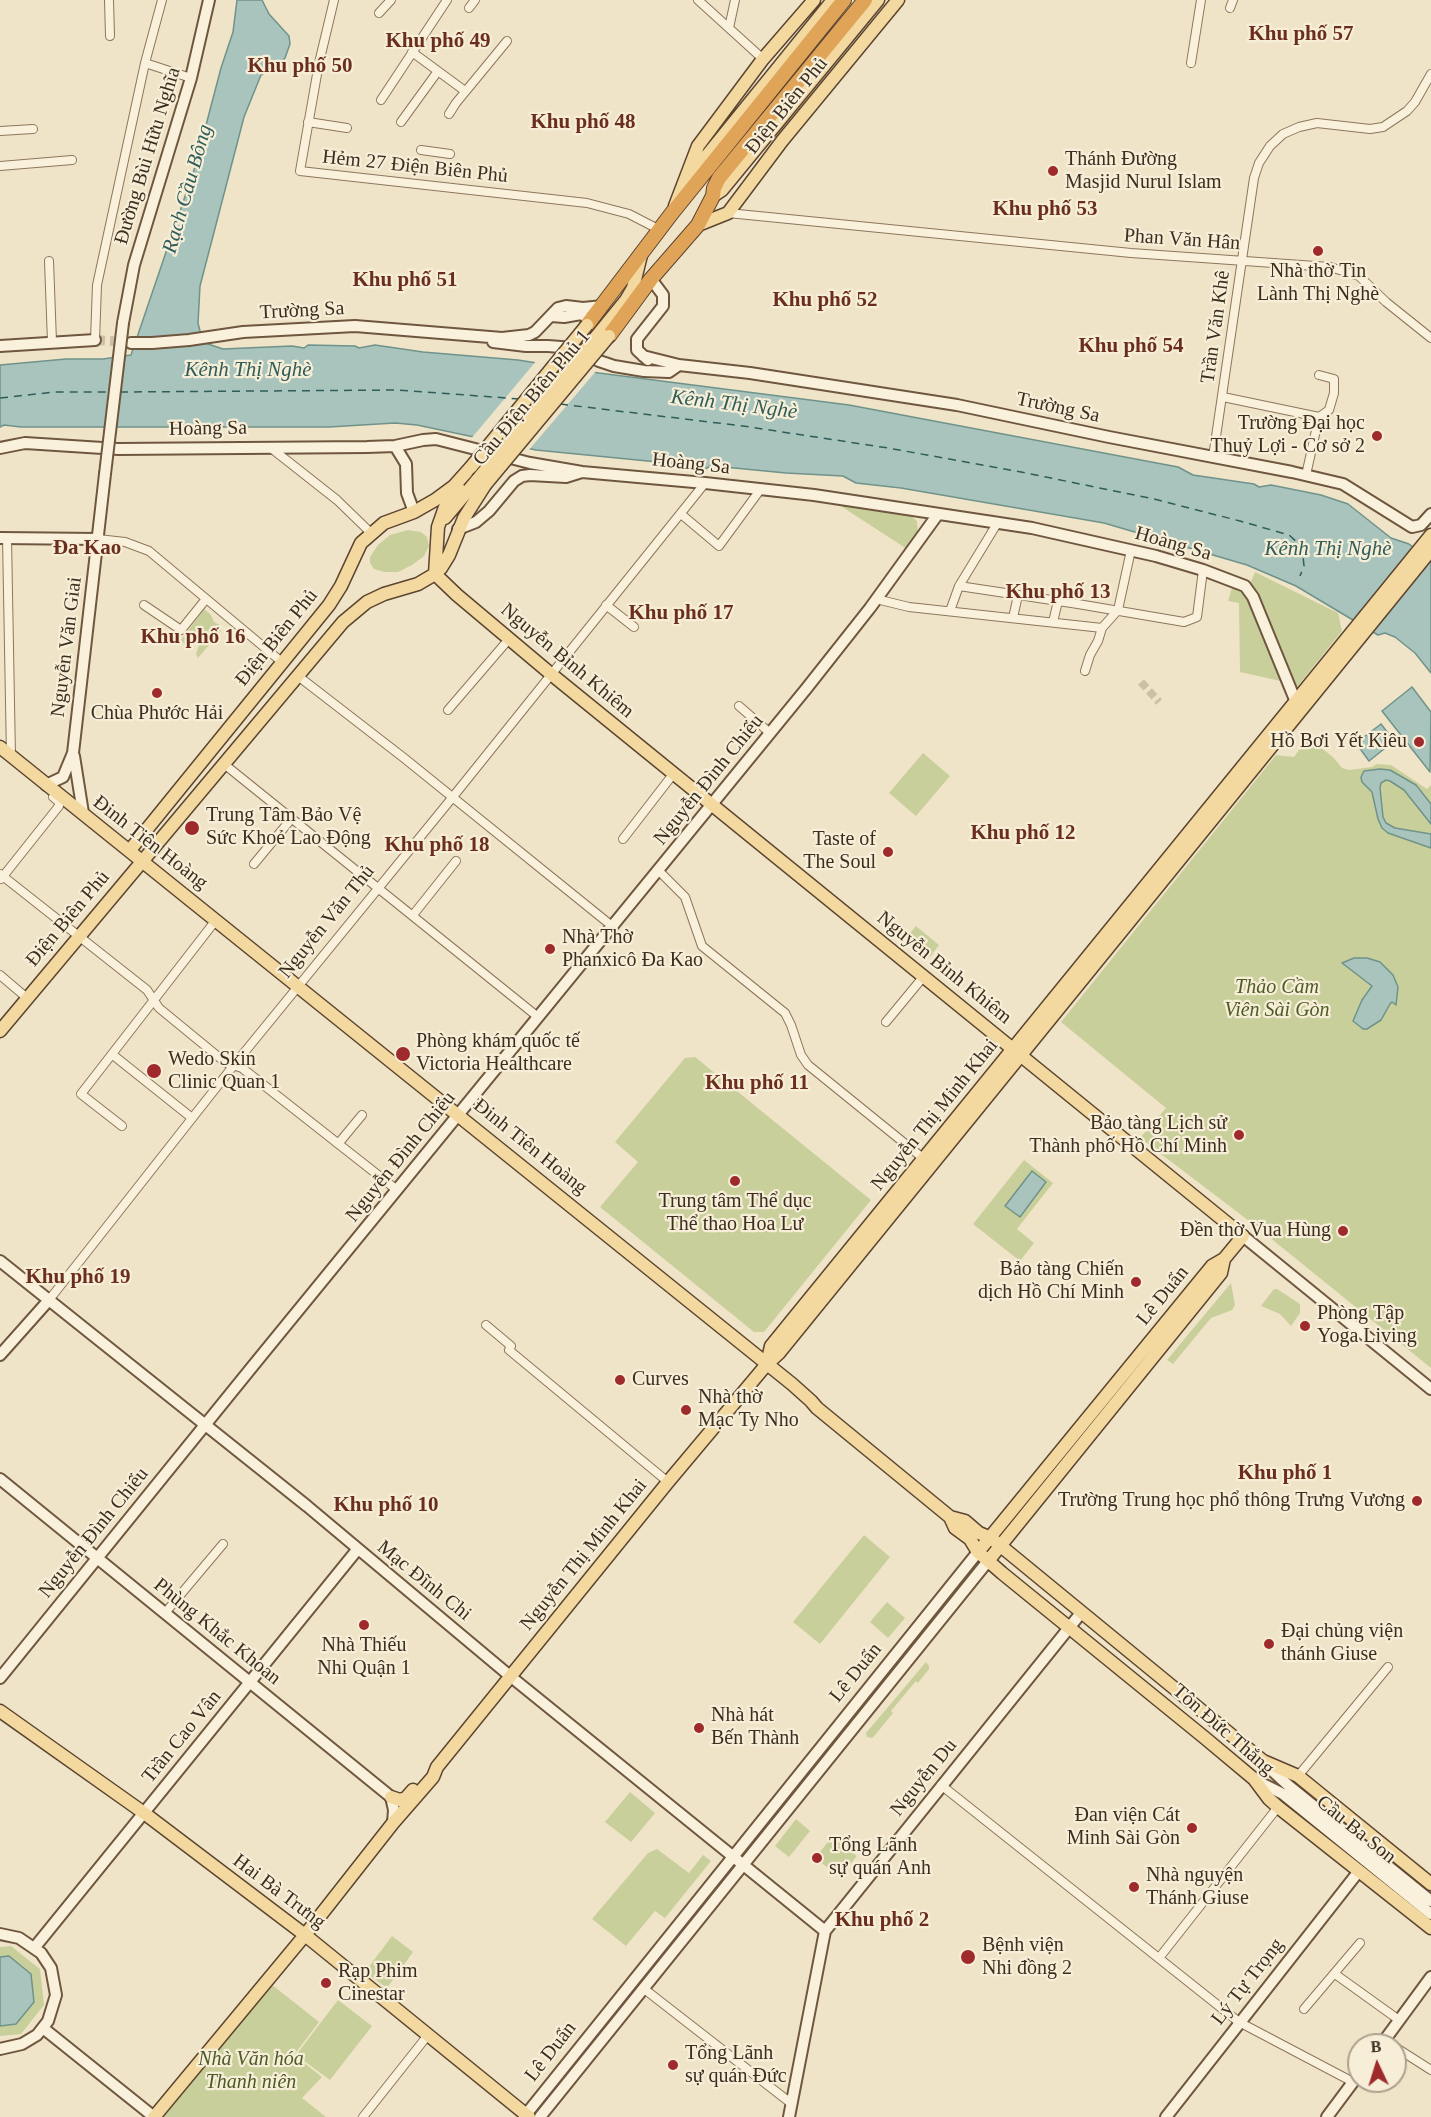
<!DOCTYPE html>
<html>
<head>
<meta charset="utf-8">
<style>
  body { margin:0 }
  #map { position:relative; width:1431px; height:2117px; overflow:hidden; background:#f0e4c8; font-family:"Times New Roman",serif }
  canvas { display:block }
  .north { position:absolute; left:1347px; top:2033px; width:60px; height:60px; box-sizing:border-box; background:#f7eed8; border:2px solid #ada18e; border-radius:50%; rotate:356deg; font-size:16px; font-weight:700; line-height:24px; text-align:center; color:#3d2e20 }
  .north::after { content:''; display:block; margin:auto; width:21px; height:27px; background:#9e2a2b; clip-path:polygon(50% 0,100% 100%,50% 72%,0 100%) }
</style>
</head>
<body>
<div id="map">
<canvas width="1431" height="2117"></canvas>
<div class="north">B</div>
</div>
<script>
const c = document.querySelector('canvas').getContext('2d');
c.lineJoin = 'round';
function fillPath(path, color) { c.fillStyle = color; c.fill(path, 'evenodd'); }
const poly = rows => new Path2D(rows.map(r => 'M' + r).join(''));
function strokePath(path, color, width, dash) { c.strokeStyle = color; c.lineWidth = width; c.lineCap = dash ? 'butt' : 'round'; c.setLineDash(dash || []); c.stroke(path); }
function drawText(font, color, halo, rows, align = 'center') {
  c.font = font + ' "Times New Roman",serif'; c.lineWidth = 4.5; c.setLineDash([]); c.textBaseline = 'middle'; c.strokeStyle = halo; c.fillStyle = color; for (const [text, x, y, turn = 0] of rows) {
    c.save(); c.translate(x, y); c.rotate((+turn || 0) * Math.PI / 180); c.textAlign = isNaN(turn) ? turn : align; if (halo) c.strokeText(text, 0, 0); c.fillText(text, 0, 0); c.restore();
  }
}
fillPath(poly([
  [836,503,911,516,917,521,918,537,907,549],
  [408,530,421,532,427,537,429,546,424,556,412,565,398,572,384,572,374,569,370,563,370,557,378,545,390,535],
  [1255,572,1338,613,1342,631,1296,688,1250,584],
  [1232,588,1248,593,1285,682,1240,672,1239,603,1228,601],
  [204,609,211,615,214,622,220,625,221,631,198,658,196,654,201,639,198,639,186,646,181,640],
  [1308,737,1334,758,1342,768,1349,770,1372,767,1377,764,1391,765,1427,789,1431,785,1431,1368,1253,1224,1140,1138,1166,1108,1061,1022,1276,755,1294,757],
  [923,753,950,776,916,816,889,793],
  [916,926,939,945,930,957,906,938],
  [695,1057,871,1200,764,1332,754,1332,600,1207,638,1162,615,1142,685,1058],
  [1024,1160,1053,1183,1017,1229,1034,1243,1020,1261,973,1224],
  [1231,1283,1235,1305,1232,1310,1211,1318,1173,1364,1167,1360],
  [1274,1289,1277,1289,1300,1304,1300,1313,1291,1326,1280,1314,1261,1306],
  [864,1535,890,1557,820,1644,793,1622],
  [887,1602,905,1618,888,1638,870,1622],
  [926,1662,929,1666,929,1669,918,1683,916,1681,891,1711,893,1713,876,1734,872,1738,867,1737,866,1733],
  [630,1792,655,1813,631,1842,605,1822],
  [796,1819,810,1831,789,1857,775,1846],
  [832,1837,857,1856,840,1877,815,1858],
  [657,1849,689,1873,703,1855,711,1861,665,1918,655,1911,626,1946,592,1919,648,1853],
  [392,1936,413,1952,387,1988,365,1972],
  [11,1946,40,1969,44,2005,21,2034,0,2036,0,1947],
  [266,1980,319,2022,294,2055,322,2077,302,2098,326,2117,162,2117,157,2113],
  [338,2000,372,2026,330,2080,296,2055]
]), '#c9cf9b');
const water = poly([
  [237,0,262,0,269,14,289,36,290,44,285,58,280,64,261,75,244,117,200,286,198,323,200,331,208,344,223,349,292,346,304,348,308,345,355,346,359,348,375,345,423,352,518,360,599,373,849,405,1178,467,1193,475,1254,484,1259,487,1271,485,1321,495,1348,504,1391,538,1409,544,1431,560,1431,673,1415,653,1395,637,1385,633,1378,635,1296,586,1247,565,1104,523,901,488,856,483,843,476,786,473,724,467,713,465,705,469,688,465,536,450,417,425,395,423,329,427,21,427,4,425,0,427,0,365,66,359,103,359,131,355,195,167,221,68,233,32,237,0],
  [1412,687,1431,712,1430,772,1382,711,1412,687],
  [1381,724,1394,741,1369,761,1356,743,1381,724],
  [1380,769,1390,770,1416,785,1431,804,1431,824,1404,790,1390,781,1386,780,1381,783,1380,788,1383,817,1386,823,1395,828,1431,834,1431,848,1388,833,1382,828,1378,819,1372,792,1362,782,1361,777,1364,771,1380,769],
  [1354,958,1367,958,1380,962,1393,975,1398,987,1396,1005,1392,1002,1390,1004,1381,1020,1367,1029,1363,1029,1353,1021,1362,1000,1372,986,1342,963,1354,958],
  [1032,1171,1046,1182,1020,1217,1005,1206,1032,1171],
  [9,1956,31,1974,34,2002,16,2024,0,2026,0,1957,9,1956]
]);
fillPath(water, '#a9c4bc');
strokePath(water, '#6f938a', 1.5);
fillPath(poly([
  [537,360,597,370,528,451,470,440]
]), '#f0e4c8');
strokePath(poly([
  [120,392,398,390,520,399],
  [0,398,55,392,109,392],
  [560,404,743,426,888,448,1021,472,1154,499,1240,521,1289,535,1299,544,1303,556,1304,566,1300,576]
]), '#2f5d5a', 1.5, [8, 6]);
strokePath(poly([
  [1141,682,1159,702]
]), '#ccc0a6', 8, [8, 4]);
strokePath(poly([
  [95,340,127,342]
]), '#ccc0a6', 10, [10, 5]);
const street = poly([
  [109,0,110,36],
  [334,0,319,63,300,171,587,203,629,214,660,230],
  [698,0,763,59],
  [469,8,475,0],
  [1230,8,1233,0],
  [379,13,391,0],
  [729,28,735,0],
  [412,52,465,91],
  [145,63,191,78],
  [1191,63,1201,0],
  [381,100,447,0],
  [449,114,456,103,507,41],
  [308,122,347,128],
  [401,122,438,71],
  [0,131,33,129],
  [421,150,450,154],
  [0,166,72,160],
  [728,213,1131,253,1330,267,1359,276,1386,302,1431,338],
  [49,261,52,342],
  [95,340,97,285,145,63,162,0],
  [1223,397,1319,417,1306,475],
  [1319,417,1329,410,1334,393,1334,379,1319,375],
  [271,448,337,500,370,532],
  [1213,457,1254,178,1259,163,1270,146,1283,134,1299,127,1317,123,1370,129,1383,127,1407,111,1415,102,1431,74],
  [681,514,719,546,760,490],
  [7,538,11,757],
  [98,539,125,542,149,551,283,663],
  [959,586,1078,604,1184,622,1197,617,1203,570],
  [876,599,909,607,1102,628],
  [144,605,181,630,206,599],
  [606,605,634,627],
  [950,611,959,586,998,522],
  [1013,618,1018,595],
  [1053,622,1058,601],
  [1085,671,1090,655,1098,641,1102,628,1118,610,1131,550],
  [298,676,404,758,612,926],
  [739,706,770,733],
  [448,710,509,639],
  [224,764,538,1017],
  [623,839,674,773],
  [254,864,292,818],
  [658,870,685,897,702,946,785,1013,791,1025,801,1055,808,1065,924,1159],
  [0,874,147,990,159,1008,226,1063,242,1068,397,1190],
  [1,879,59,806,59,802,53,797],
  [413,915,456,861],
  [0,975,27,998],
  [886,1022,924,976],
  [113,1055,192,1118],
  [122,1126,81,1094,216,920],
  [338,1144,362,1115],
  [49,1300,234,1065,452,798,705,483],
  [486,1325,511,1346,509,1350,668,1482],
  [165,1613,223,1544],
  [1298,1776,1388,1667],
  [941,1785,1239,2022,1353,2082],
  [1159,1958,1278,1807],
  [1335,1974,1399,2020],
  [643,1988,792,2104],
  [1304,2009,1360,1943],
  [1395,2047,1431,2070],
  [363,2117,428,2035]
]);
const secondary = poly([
  [551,316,564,317,581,314,588,318],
  [123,323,134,265,191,78,209,0],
  [493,342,526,346,548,346,574,348,599,361,614,366,644,371,669,372,679,365],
  [131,343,152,343,189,340,243,332,355,326,502,338,529,335,535,332,558,308,566,306,583,308,603,306],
  [0,346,95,340],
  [643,356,679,365,750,373,957,405,1109,437,1292,472,1343,484,1412,527,1421,525,1431,514],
  [648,360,637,350,637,339,663,306,663,295,651,279],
  [395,446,406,464,407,493,414,512],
  [0,448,25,443,118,449,367,447,395,446,423,440,436,439,530,463,582,472,705,483,814,495,1032,528,1156,556,1203,570,1245,586,1253,597,1296,702],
  [458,529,476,522,489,511,514,481,522,476,530,475,566,477,582,472],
  [0,538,98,539],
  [74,756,83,813],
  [46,785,63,777,73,753,105,474],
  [1243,1236,1431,1389],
  [0,1261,307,1506,510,1676,825,1931],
  [0,1355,49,1300],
  [0,1479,391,1797,394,1810,393,1823],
  [0,1678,252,1367,806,689,870,608,938,514],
  [1265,1764,1289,1786,1431,1901],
  [1255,1780,1283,1794,1431,1914],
  [0,1934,19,1938,41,1953,51,1968,56,1995,48,2021,37,2035,22,2044,0,2049],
  [35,1947,357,1550],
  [43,2028,154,2117],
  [1381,2045,1431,1977],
  [524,2117,978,1552],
  [540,2117,988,1561],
  [789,2117,825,1931,1081,1613],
  [1166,2117,1359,1871],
  [1327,2117,1359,2074]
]);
const primary = poly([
  [696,180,705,158,833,0],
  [713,196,722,190,878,0],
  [675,206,698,146,763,59,814,0],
  [698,225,728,213,782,141,898,0],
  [600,332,626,300,633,288,641,255],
  [445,518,477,480],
  [435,574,457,595,551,674,1243,1236,1224,1259,1212,1266,978,1552],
  [435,574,438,527,445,507,458,487],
  [0,747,792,1384,811,1401,817,1408,950,1517,955,1528,970,1539,978,1552,1002,1573,1205,1738,1254,1779,1269,1799,1278,1807,1431,1928],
  [130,850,329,605,341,586,361,543,384,523,414,512,435,500,454,486,471,467],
  [0,1031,343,622,367,602,384,594,418,584,435,574,441,568,449,555,464,518,485,485],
  [767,1364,771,1346,1431,535],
  [950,1517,965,1521,979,1533,991,1538,1263,1761,1298,1776,1431,1884],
  [988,1561,1221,1273,1224,1259],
  [0,1711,144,1813,305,1935,529,2117],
  [391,1797,400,1800,406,1798,413,1790],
  [154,2117,305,1935,393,1823,433,1777,437,1767,668,1482,767,1364,779,1353,1431,550]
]);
const highway = poly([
  [587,325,672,213,844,0],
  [609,336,651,279,698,225,713,196,714,188,719,178,865,0]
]);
strokePath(street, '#8d765c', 10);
strokePath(secondary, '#6f573f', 14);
strokePath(primary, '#5b4430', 15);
strokePath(highway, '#5b4430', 16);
strokePath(street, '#faf1dc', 8);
strokePath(secondary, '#faf1dc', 10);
strokePath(primary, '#f3d9a0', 12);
strokePath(highway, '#e0a458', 14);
const secondaryBridge = poly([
  [105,474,123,323]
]);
const primaryBridge = poly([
  [471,467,587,325],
  [477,480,600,332],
  [485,485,609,336]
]);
strokePath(secondaryBridge, '#6f573f', 14, []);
strokePath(primaryBridge, '#5b4430', 15, []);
strokePath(secondaryBridge, '#faf1dc', 10);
strokePath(primaryBridge, '#f3d9a0', 12);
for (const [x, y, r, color] of [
  [1053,171,6,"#9e2a2b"],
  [1318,251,6,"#9e2a2b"],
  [1377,436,6,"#9e2a2b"],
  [157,693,6,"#9e2a2b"],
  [1419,742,6,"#9e2a2b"],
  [192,828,8,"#9e2a2b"],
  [888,852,6,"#9e2a2b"],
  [550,949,6,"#9e2a2b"],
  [403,1054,8,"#9e2a2b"],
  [154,1071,8,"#9e2a2b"],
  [1239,1135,6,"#9e2a2b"],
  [735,1181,6,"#9e2a2b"],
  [1343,1231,6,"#9e2a2b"],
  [1136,1282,6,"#9e2a2b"],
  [1305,1326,6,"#9e2a2b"],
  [620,1380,6,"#9e2a2b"],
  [686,1410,6,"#9e2a2b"],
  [1417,1501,6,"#9e2a2b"],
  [364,1625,6,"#9e2a2b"],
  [1269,1644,6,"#9e2a2b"],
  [699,1728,6,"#9e2a2b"],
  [1192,1828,6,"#9e2a2b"],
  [817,1858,6,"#9e2a2b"],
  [1134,1887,6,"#9e2a2b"],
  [968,1957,8,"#9e2a2b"],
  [326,1983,6,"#9e2a2b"],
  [673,2065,6,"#9e2a2b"]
]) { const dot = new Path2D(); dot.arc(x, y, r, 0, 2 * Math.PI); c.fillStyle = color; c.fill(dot); strokePath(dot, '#f7eed8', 2); }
drawText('20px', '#3d2e20', '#f7eed8', [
  ["Điện Biên Phủ",787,106,-51],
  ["Đường Bùi Hữu Nghĩa",148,156,-73],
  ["Hẻm 27 Điện Biên Phủ",415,167,6],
  ["Phan Văn Hân",1182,240,4],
  ["Trường Sa",302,311,-3],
  ["Trần Văn Khê",1216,327,-82],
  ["Cầu Điện Biên Phủ 1",532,398,-50],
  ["Trường Sa",1058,408,12],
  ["Hoàng Sa",208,429,-1],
  ["Hoàng Sa",691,464,6],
  ["Hoàng Sa",1173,544,16],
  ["Ðiện Biên Phủ",277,638,-51],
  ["Nguyễn Văn Giai",67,647,-83],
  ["Nguyễn Bỉnh Khiêm",567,661,40],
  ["Nguyễn Đình Chiểu",709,780,-51],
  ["Đinh Tiên Hoàng",150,843,38],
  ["Điện Biên Phủ",68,919,-50],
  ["Nguyễn Văn Thủ",327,922,-51],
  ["Nguyễn Bỉnh Khiêm",944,968,39],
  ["Nguyễn Thị Minh Khai",935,1115,-51],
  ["Đinh Tiên Hoàng",530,1147,39],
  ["Nguyễn Đình Chiểu",401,1157,-51],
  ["Lê Duẩn",1163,1296,-51],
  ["Nguyễn Đình Chiểu",94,1533,-51],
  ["Nguyễn Thị Minh Khai",584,1555,-51],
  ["Mạc Đĩnh Chi",424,1581,39],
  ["Phùng Khắc Khoan",217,1632,39],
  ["Lê Duẩn",856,1673,-51],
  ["Tôn Đức Thắng",1223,1730,41],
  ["Trần Cao Vân",182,1737,-51],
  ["Nguyễn Du",924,1778,-51],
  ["Cầu Ba Son",1356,1830,39],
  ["Hai Bà Trưng",279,1892,37],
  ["Lý Tự Trọng",1248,1982,-52],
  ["Lê Duẩn",551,2052,-52]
]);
drawText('20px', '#3d2e20', '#f7eed8', [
  ["Thánh Đường",1065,160],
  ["Masjid Nurul Islam",1065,183],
  ["Nhà thờ Tin",1318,272,"center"],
  ["Lành Thị Nghè",1318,295,"center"],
  ["Trường Đại học",1365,424,"right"],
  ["Thuỷ Lợi - Cơ sở 2",1365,447,"right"],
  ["Chùa Phước Hải",157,714,"center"],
  ["Hồ Bơi Yết Kiêu",1407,742,"right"],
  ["Trung Tâm Bảo Vệ",206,816],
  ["Sức Khoẻ Lao Động",206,839],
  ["Taste of",876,840,"right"],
  ["The Soul",876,863,"right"],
  ["Nhà Thờ",562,938],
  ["Phanxicô Đa Kao",562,961],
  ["Phòng khám quốc tế",416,1042],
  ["Victoria Healthcare",416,1065],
  ["Wedo Skin",168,1060],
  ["Clinic Quan 1",168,1083],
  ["Bảo tàng Lịch sử",1227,1124,"right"],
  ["Thành phố Hồ Chí Minh",1227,1147,"right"],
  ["Trung tâm Thể dục",735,1202,"center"],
  ["Thể thao Hoa Lư",735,1225,"center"],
  ["Đền thờ Vua Hùng",1331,1231,"right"],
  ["Bảo tàng Chiến",1124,1270,"right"],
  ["dịch Hồ Chí Minh",1124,1293,"right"],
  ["Phòng Tập",1317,1314],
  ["Yoga Living",1317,1337],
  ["Curves",632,1380],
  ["Nhà thờ",698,1398],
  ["Mạc Ty Nho",698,1421],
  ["Trường Trung học phổ thông Trưng Vương",1405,1501,"right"],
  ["Đại chủng viện",1281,1632],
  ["thánh Giuse",1281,1655],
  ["Nhà Thiếu",364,1646,"center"],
  ["Nhi Quận 1",364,1669,"center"],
  ["Nhà hát",711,1716],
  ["Bến Thành",711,1739],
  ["Đan viện Cát",1180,1816,"right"],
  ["Minh Sài Gòn",1180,1839,"right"],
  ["Tổng Lãnh",829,1846],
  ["sự quán Anh",829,1869],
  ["Nhà nguyện",1146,1876],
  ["Thánh Giuse",1146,1899],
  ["Bệnh viện",982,1946],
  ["Nhi đồng 2",982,1969],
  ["Rạp Phim",338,1972],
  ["Cinestar",338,1995],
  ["Tổng Lãnh",685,2054],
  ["sự quán Đức",685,2077]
], 'left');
drawText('italic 20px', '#4d5a26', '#f7eed8', [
  ["Thảo Cầm",1277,988],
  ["Viên Sài Gòn",1277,1011],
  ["Nhà Văn hóa",251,2060],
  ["Thanh niên",251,2083]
]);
drawText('bold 21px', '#6b2e1e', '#f7eed8', [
  ["Khu phố 57",1301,35],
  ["Khu phố 49",438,42],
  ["Khu phố 50",300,67],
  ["Khu phố 48",583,123],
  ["Khu phố 53",1045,210],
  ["Khu phố 51",405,281],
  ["Khu phố 52",825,301],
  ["Khu phố 54",1131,347],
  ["Đa Kao",87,549],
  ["Khu phố 13",1058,593],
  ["Khu phố 17",681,614],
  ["Khu phố 16",193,638],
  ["Khu phố 12",1023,834],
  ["Khu phố 18",437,846],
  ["Khu phố 11",757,1084],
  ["Khu phố 19",78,1278],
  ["Khu phố 1",1285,1474],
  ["Khu phố 10",386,1506],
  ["Khu phố 2",882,1921]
]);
drawText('italic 21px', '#2f5d5a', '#f7eed8', [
  ["Rạch Cầu Bông",188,189,-74],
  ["Kênh Thị Nghè",248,370],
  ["Kênh Thị Nghè",734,405,7],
  ["Kênh Thị Nghè",1328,549]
]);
</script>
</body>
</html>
